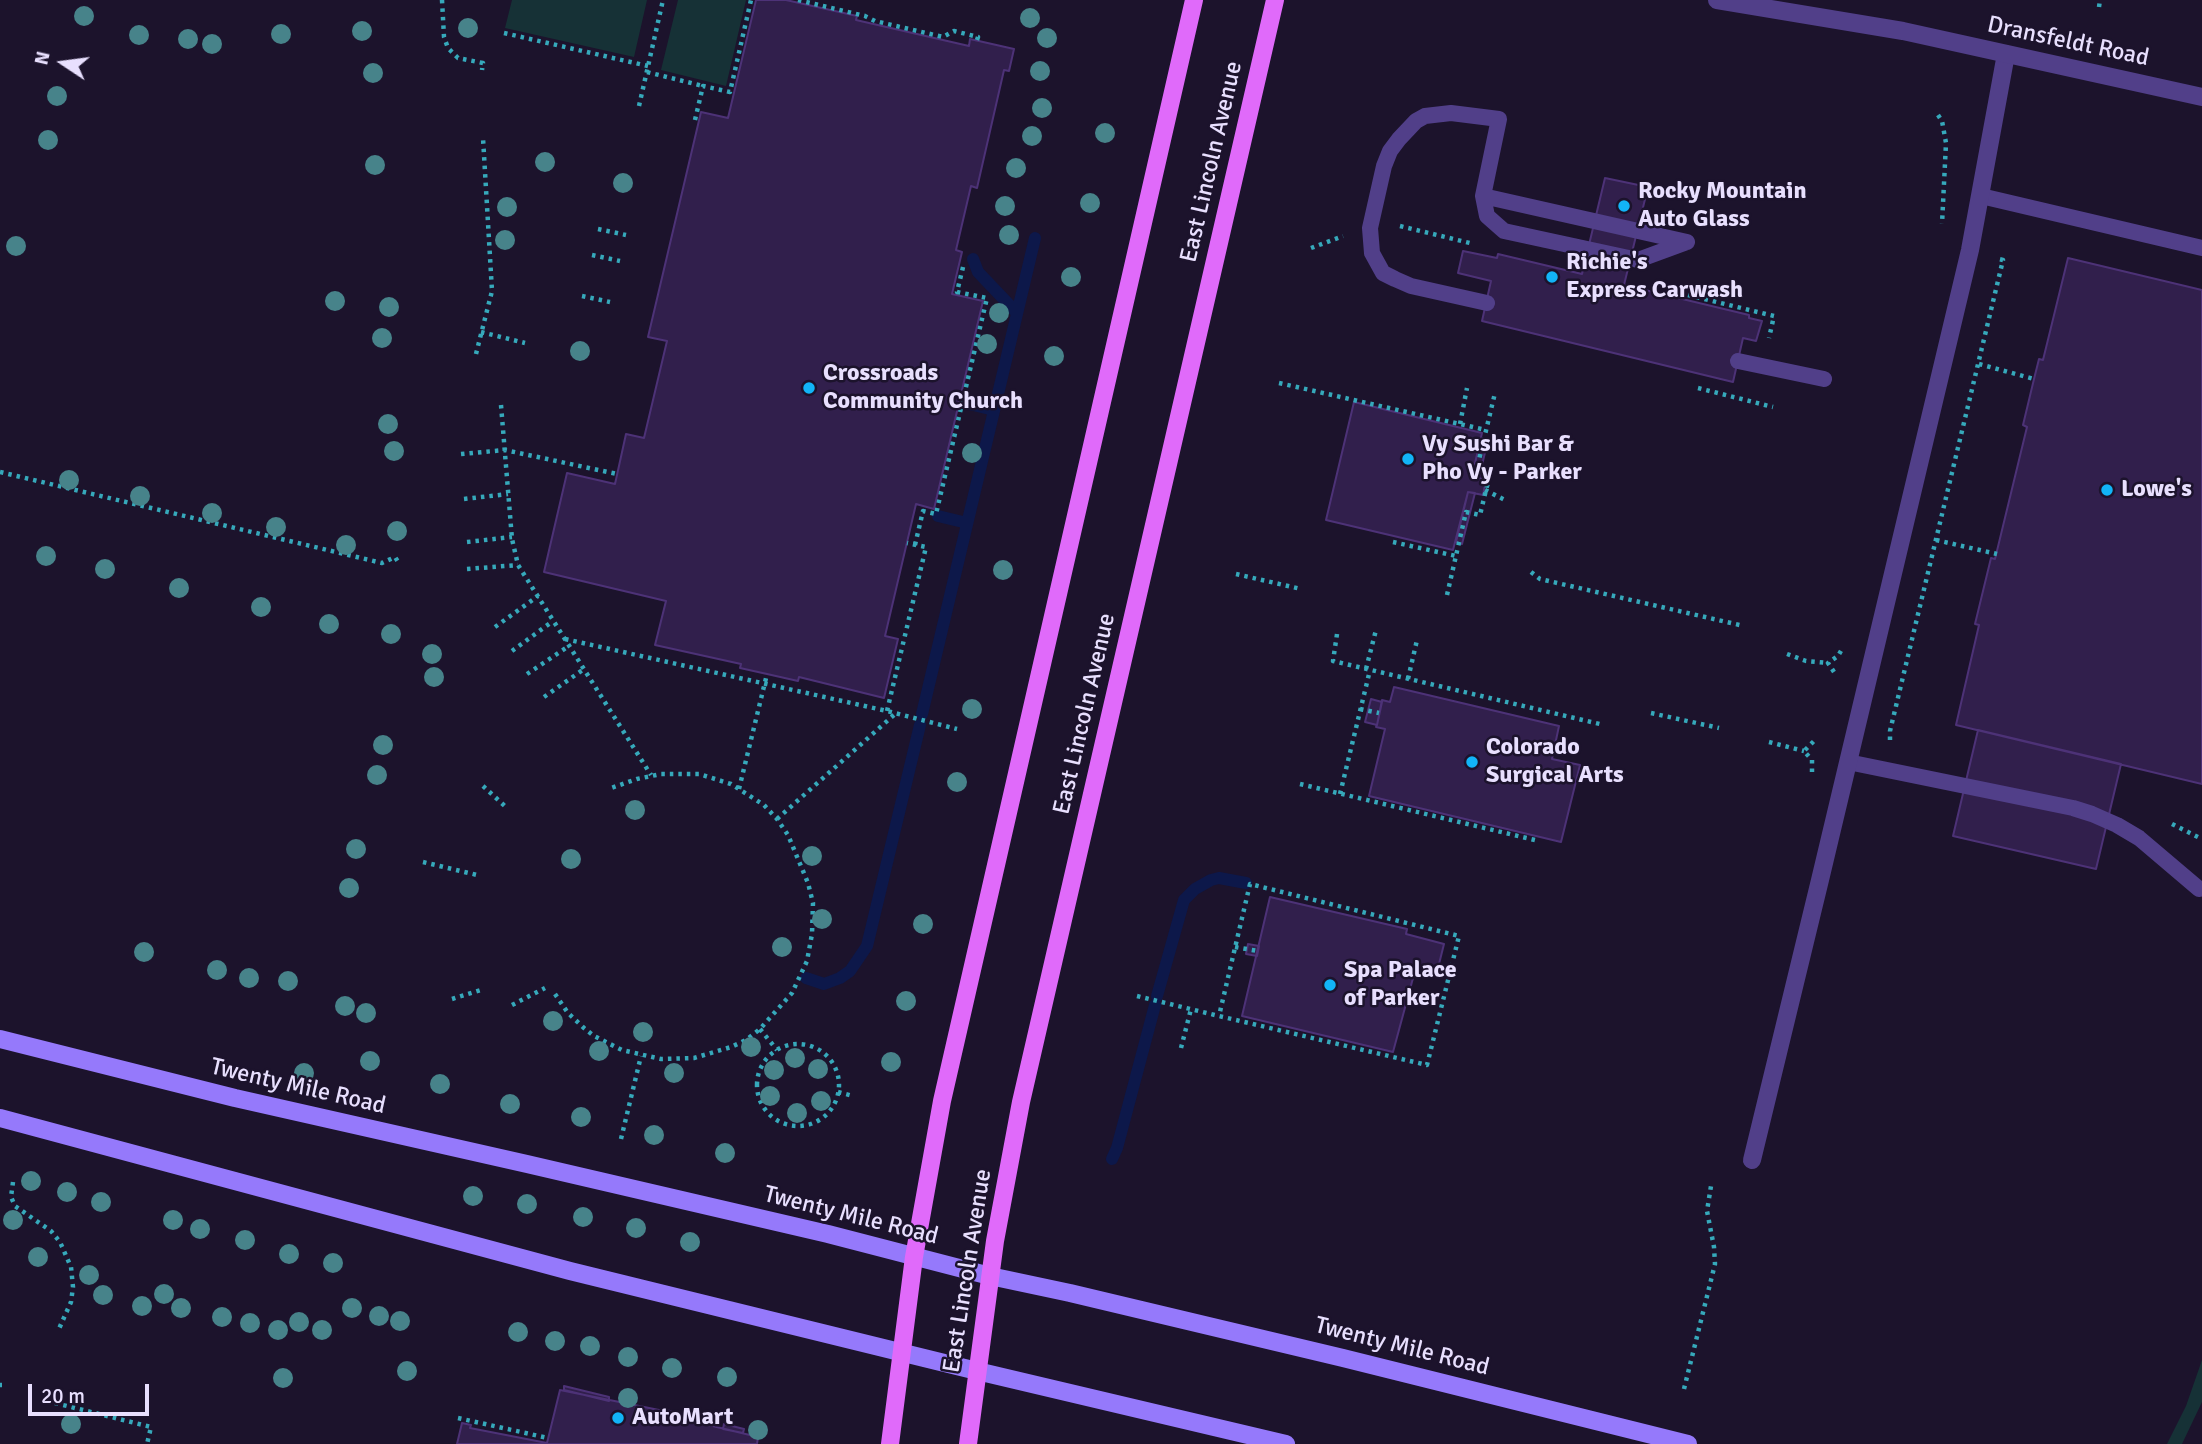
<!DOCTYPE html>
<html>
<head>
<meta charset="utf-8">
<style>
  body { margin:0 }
  #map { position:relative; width:2202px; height:1444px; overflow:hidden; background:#1c132c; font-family:Signika,sans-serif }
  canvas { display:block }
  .north { position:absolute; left:28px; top:28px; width:70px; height:70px; -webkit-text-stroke:5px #1c132c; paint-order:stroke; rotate:283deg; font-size:19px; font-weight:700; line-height:28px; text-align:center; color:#e8dffe }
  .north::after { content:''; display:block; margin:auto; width:24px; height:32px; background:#e8dffe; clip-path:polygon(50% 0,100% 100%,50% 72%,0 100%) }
  .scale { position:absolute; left:28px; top:1384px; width:121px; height:32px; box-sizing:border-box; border:4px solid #e8dffe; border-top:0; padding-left:9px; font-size:21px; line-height:24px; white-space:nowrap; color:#e8dffe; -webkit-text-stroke:5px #1c132c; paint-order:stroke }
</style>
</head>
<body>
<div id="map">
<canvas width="2202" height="1444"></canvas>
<div class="north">N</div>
<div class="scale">20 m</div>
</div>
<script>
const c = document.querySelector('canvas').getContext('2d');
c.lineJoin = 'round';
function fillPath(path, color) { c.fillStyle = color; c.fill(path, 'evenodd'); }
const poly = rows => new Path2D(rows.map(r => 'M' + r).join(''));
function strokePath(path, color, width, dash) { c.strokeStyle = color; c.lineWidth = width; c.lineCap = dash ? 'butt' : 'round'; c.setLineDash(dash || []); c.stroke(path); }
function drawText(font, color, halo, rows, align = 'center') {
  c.font = font + ' Signika,sans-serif'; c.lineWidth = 5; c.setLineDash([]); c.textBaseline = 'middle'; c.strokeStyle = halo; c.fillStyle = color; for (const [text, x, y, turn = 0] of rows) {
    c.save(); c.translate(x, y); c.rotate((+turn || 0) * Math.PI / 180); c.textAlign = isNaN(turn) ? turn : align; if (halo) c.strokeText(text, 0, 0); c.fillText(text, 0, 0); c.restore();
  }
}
fillPath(poly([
  [512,0,647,0,634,57,505,28],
  [678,0,746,0,726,86,661,70],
  [2202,1360,2202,1402,2182,1444,2167,1444,2186,1406]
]), '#163136');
strokePath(poly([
  [973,259,978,272,1017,313],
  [965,403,994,410],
  [938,516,967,523],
  [922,714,1035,238],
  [806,978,824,984,840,978,850,971,867,946,920,725],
  [1157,996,1184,900,1195,889,1211,880,1219,878,1246,883],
  [1112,1159,1117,1148,1155,1005]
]), '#0d184a', 12);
const building = poly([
  [756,0,786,0,857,16,856,20,969,46,970,39,1014,49,1009,71,1004,70,977,188,971,186,956,250,962,252,952,294,983,301,934,509,916,504,885,636,898,639,884,698,799,677,798,681,767,674,740,668,741,664,655,645,666,601,544,572,567,473,615,484,626,434,644,438,667,341,648,337,701,112,728,118,756,0],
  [1605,178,1648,187,1624,285,1749,315,1749,318,1762,321,1756,341,1743,338,1733,382,1482,321,1491,281,1458,273,1463,251,1497,258,1498,254,1582,274,1605,178],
  [2068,258,2202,290,2202,784,1956,725,1979,625,1975,624,1991,558,1995,559,2027,427,2023,425,2034,379,2039,359,2043,360,2068,258],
  [1354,402,1482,433,1472,476,1486,480,1483,495,1468,492,1453,550,1326,520,1354,402],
  [1480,442,1487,444,1479,478,1472,476,1480,442],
  [1468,492,1475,493,1462,544,1456,542,1468,492],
  [1394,687,1559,726,1552,759,1580,765,1561,842,1369,796,1385,729,1376,727,1377,725,1382,700,1390,702,1394,687],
  [1371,699,1382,702,1377,725,1365,722,1371,699],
  [1978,730,2121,764,2096,869,1953,836,1978,730],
  [1270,897,1407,929,1406,934,1444,944,1437,972,1416,967,1393,1052,1242,1016,1270,897],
  [1248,944,1259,946,1257,956,1246,954,1248,944],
  [564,1386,609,1397,609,1401,564,1390,564,1386],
  [560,1390,659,1410,659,1413,758,1437,757,1444,457,1444,462,1423,471,1425,470,1428,547,1443,560,1390],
  [661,1409,706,1419,705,1423,660,1413,661,1409],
  [724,1424,744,1429,743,1433,723,1429,724,1424]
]);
fillPath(building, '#311f4c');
strokePath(building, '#4d3277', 2);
strokePath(poly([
  [442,0,444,37,448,48,458,58,483,63,482,70],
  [798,0,865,16,875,21,943,37,954,31,978,37,977,40],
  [2099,7,2100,0],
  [504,33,648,66],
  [647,72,703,86],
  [639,106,663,0],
  [1938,115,1942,121,1946,143,1942,224],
  [695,120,703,86,730,92,751,0],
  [1400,226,1474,244],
  [598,229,626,235],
  [1311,248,1343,236],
  [592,255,620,261],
  [1688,295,1774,316,1769,338],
  [582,296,610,302],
  [481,332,525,343],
  [476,354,492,291,483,138],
  [1979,364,2034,379],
  [1279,383,1486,430],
  [1698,388,1773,407],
  [501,405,512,539,518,565,651,775],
  [1460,424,1467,388],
  [461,454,505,450,617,474],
  [0,472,382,563,395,557,400,565],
  [1485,490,1507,501],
  [464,499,508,494],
  [1936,540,1997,554],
  [467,542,512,537],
  [1393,542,1456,556],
  [915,545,923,511,936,514,987,298,957,292,964,263],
  [467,569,518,565],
  [1531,572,1540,579,1744,626],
  [1236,574,1301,589],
  [1447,595,1466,512,1480,515,1486,490,1491,471,1477,468,1495,393],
  [495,627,538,596],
  [1337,634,1333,661,1604,725],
  [565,639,887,711,957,729],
  [512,651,553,621],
  [1787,654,1806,661,1828,663],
  [1366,669,1376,630],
  [1834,672,1828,663,1838,656,1842,649],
  [527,674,569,646],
  [1408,679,1417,640],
  [544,697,584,669],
  [1360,709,1379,713],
  [887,711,926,547,907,543],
  [1651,713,1719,728],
  [1890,740,1890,731,2003,260,1999,259],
  [1769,742,1804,751],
  [1812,772,1812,760,1804,751,1816,739],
  [1300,784,1539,841],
  [483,786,507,808],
  [739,789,767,674],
  [1340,794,1370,670],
  [777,819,895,714],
  [2172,824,2202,839],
  [423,862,477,875],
  [1235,947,1258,951],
  [555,994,568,1013,584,1028,594,1036,622,1050,661,1059,694,1058,731,1047,746,1040,760,1029,792,993,807,961,812,934,813,903,808,883,788,835,777,819,764,805,731,784,699,774,661,774,637,779,611,788],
  [1137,996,1219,1016,1427,1065,1459,936,1250,884,1219,1016],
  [452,999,484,989],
  [512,1005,545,988],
  [760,1029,777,1050],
  '757 1085a41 41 0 1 1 82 0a41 41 0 1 1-82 0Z',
  [1181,1048,1191,1009],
  [838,1092,853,1096],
  [621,1139,641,1056],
  [13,1182,11,1197,15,1206,51,1231,60,1242,71,1267,73,1287,71,1302,58,1331],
  [0,1385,2,1385],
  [1684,1389,1715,1264,1714,1247,1707,1211,1711,1186],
  [55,1403,151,1427,147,1444],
  [458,1418,548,1438]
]), '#36a9bb', 4.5, [3.5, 5]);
strokePath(poly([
  [1483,196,1687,242],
  [1981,196,2202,248],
  [1487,303,1411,286,1395,279,1383,273,1372,253,1370,228,1384,166,1390,151,1399,139,1416,121,1425,116,1451,113,1499,119,1483,196,1487,216,1504,231,1638,260,1687,242],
  [1738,361,1824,379],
  [1848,762,2073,808,2092,814,2117,825,2139,838,2199,889]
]), '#513f89', 16);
strokePath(poly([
  [1752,1160,1820,880,1970,250,2006,54]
]), '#513f89', 18);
strokePath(poly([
  [1717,0,1903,31,2202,97]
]), '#513f89', 18);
strokePath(poly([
  [0,1039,235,1098,527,1164,828,1234,990,1276,1070,1293,1343,1358,1688,1444],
  [0,1118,570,1271,977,1371,1286,1444]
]), '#9579fb', 18);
strokePath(poly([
  [890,1444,914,1257,942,1101,1194,0],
  [968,1444,995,1241,1021,1102,1275,0]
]), '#e06afa', 18);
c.fillStyle = '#47838a';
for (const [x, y] of [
  [84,16],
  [1030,18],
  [468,28],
  [362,31],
  [281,34],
  [139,35],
  [1047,38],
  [188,39],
  [212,44],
  [1040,71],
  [373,73],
  [57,96],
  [1042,108],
  [1105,133],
  [1032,136],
  [48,140],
  [545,162],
  [375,165],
  [1016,168],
  [623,183],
  [1090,203],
  [1005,206],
  [507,207],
  [1009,235],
  [505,240],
  [16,246],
  [1071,277],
  [335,301],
  [389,307],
  [999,313],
  [382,338],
  [987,344],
  [580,351],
  [1054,356],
  [388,424],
  [394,451],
  [972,453],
  [69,480],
  [140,496],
  [212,513],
  [276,527],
  [397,531],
  [346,545],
  [46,556],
  [105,569],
  [1003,570],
  [179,588],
  [261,607],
  [329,624],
  [391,634],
  [432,654],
  [434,677],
  [972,709],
  [383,745],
  [377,775],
  [957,782],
  [635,810],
  [356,849],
  [812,856],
  [571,859],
  [349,888],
  [822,919],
  [923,924],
  [782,947],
  [144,952],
  [217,970],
  [249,978],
  [288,981],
  [906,1001],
  [345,1006],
  [366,1013],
  [553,1021],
  [643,1032],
  [751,1047],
  [599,1051],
  [795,1058],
  [370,1061],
  [891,1062],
  [818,1069],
  [774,1070],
  [304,1073],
  [674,1073],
  [440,1084],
  [770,1096],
  [821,1101],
  [510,1104],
  [797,1113],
  [581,1117],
  [654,1135],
  [725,1153],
  [31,1181],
  [67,1192],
  [473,1196],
  [101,1202],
  [527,1204],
  [583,1217],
  [13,1220],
  [173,1220],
  [636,1228],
  [200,1229],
  [245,1240],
  [690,1242],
  [289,1254],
  [38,1257],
  [333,1263],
  [89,1275],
  [164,1294],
  [103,1295],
  [142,1306],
  [181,1308],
  [352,1308],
  [379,1316],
  [222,1317],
  [400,1321],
  [299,1322],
  [250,1323],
  [278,1330],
  [322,1330],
  [518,1332],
  [555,1341],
  [590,1346],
  [628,1357],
  [672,1368],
  [407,1371],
  [727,1377],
  [283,1378],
  [628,1398],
  [71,1424],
  [758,1430]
]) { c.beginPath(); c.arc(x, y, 10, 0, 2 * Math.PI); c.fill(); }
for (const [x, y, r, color] of [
  [1624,206,7,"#12b4f7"],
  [1552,277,7,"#12b4f7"],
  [809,388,7,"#12b4f7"],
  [1408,459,7,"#12b4f7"],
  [2107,490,7,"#12b4f7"],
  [1472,762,7,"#12b4f7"],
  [1330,985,7,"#12b4f7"],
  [618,1418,7,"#12b4f7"]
]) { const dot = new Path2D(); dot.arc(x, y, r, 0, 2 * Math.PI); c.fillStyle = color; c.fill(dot); strokePath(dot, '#1c132c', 2.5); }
drawText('24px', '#e8dffe', '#1c132c', [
  ["Dransfeldt Road",2068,42,12],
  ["East Lincoln Avenue",1212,162,-77],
  ["East Lincoln Avenue",1085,714,-77],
  ["Twenty Mile Road",298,1087,13],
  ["Twenty Mile Road",851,1216,14],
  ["East Lincoln Avenue",968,1271,-81],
  ["Twenty Mile Road",1402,1347,14]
]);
drawText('bold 24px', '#e8dffe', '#1c132c', [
  ["Rocky Mountain",1638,192],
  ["Auto Glass",1638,220],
  ["Richie's",1566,263],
  ["Express Carwash",1566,291],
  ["Crossroads",823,374],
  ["Community Church",823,402],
  ["Vy Sushi Bar &",1422,445],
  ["Pho Vy - Parker",1422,473],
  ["Lowe's",2121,490],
  ["Colorado",1486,748],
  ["Surgical Arts",1486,776],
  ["Spa Palace",1344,971],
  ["of Parker",1344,999],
  ["AutoMart",632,1418]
], 'left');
</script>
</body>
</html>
